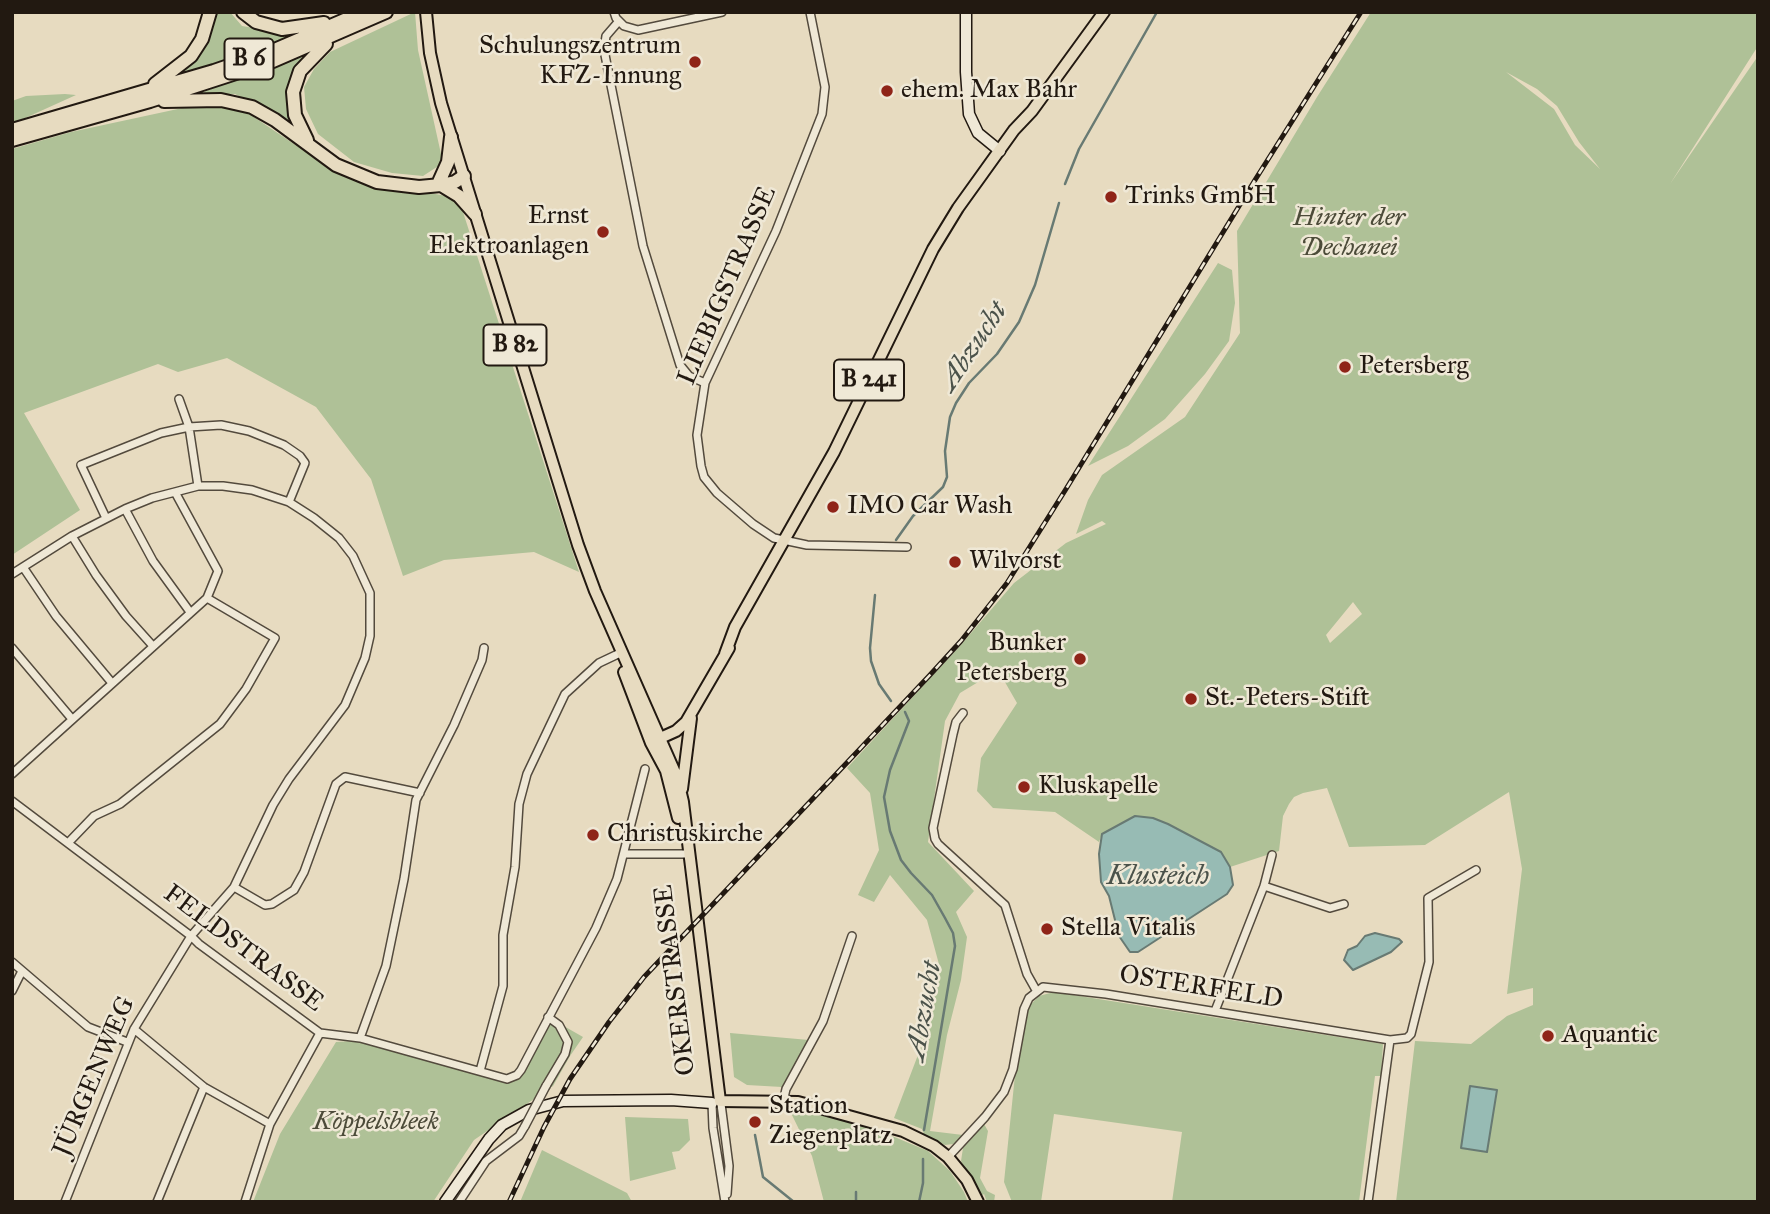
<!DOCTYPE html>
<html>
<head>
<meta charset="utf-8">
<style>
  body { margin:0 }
  #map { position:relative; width:1770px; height:1214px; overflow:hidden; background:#e7dbc0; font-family:"IM FELL Great Primer",serif }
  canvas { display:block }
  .frame { position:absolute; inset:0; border:14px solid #221911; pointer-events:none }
</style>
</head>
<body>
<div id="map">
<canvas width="1770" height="1214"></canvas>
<div class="frame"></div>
</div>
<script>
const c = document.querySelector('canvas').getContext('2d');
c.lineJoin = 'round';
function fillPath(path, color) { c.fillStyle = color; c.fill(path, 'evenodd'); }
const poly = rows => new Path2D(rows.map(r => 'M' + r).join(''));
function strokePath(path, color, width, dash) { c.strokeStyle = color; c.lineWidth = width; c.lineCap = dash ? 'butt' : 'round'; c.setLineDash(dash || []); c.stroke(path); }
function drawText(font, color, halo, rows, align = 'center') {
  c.font = font + ' "IM FELL Great Primer",serif'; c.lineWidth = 5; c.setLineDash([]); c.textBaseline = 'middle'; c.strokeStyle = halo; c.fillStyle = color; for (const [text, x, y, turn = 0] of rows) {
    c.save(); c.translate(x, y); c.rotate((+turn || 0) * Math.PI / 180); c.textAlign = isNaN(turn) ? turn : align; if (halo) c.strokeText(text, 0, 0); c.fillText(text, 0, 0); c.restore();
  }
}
fillPath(poly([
  [215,12,230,12,242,26,273,31,301,30,301,33,172,78],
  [415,12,418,50,443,163,423,176,392,173,354,162,318,134,306,109,304,87,314,69,330,52],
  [1371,12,1758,12,1758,46,1670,184,1758,56,1758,1202,1396,1202,1415,1041,1471,1044,1507,1016,1533,1005,1533,988,1507,994,1522,869,1509,792,1425,845,1349,847,1327,788,1303,793,1294,797,1289,804,1283,816,1279,851,1230,867,1221,852,1102,834,1099,842,1055,812,993,808,977,791,981,758,1017,703,998,670,960,693,945,721,928,842,974,891,956,912,967,937,961,980,947,1035,930,1131,963,1135,953,1144,945,1145,924,1134,922,1129,894,1118,921,1047,918,1025,930,1002,940,968,927,920,890,875,874,902,858,895,879,850,870,793,847,768,959,647,1014,583,1066,543,1106,524,1102,521,1076,534,1088,500,1102,475,1185,417,1240,333,1237,231,1317,97],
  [1506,72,1537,89,1557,106,1579,142,1600,169,1575,145,1554,109],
  [1353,602,1362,614,1330,643,1326,635],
  [315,50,288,90,288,121,235,94,195,95],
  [65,94,76,95,12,124,12,101,26,96],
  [187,107,230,108,248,113,337,173,393,192,430,193,452,197,463,212,579,572,534,552,444,560,403,576,371,479,316,407,227,358,178,372,158,364,24,413,80,510,12,555,12,149,71,132],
  [1218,263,1232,270,1235,303,1229,341,1205,374,1165,419,1128,446,1088,466],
  [1054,992,1383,1044,1381,1076,1375,1076,1359,1202,1172,1202,1182,1132,1054,1114,1041,1202,1012,1202,1004,1182,1015,1075,1026,1013,1028,1007,1039,996],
  [548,1017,583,1037,570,1056,553,1086,474,1140,433,1202,253,1202,280,1134,336,1042,368,1040,507,1079,517,1075],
  [730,1033,809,1040,782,1087,747,1085,734,1077],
  [791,1113,811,1113,861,1123,928,1151,950,1171,964,1192,968,1202,824,1202,812,1156],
  [625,1117,688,1119,690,1140,679,1151,672,1152,676,1169,630,1181],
  [984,1124,988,1131,980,1178,987,1191,995,1195,994,1202,987,1202,984,1194,981,1196,961,1161,963,1148],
  [542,1150,627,1193,632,1202,520,1202]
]), '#afc197');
const water = poly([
  [1135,816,1153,818,1168,824,1221,852,1230,867,1233,885,1227,894,1138,952,1130,952,1119,936,1109,896,1101,882,1099,854,1102,834,1135,816],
  [1375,933,1399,939,1402,942,1391,952,1353,970,1344,960,1348,950,1357,946,1365,936,1375,933],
  [1470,1086,1497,1090,1487,1152,1461,1148,1470,1086]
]);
fillPath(water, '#97bbb4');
strokePath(water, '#687a73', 2);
strokePath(poly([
  [1065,184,1079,149,1157,12],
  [896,540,913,516,943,487,947,477,945,451,950,417,956,403,969,383,997,354,1019,322,1035,285,1059,203],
  [875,595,870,648,871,661,879,684,891,701],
  [905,712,909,721,890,770,884,797,890,831,901,860,911,873,932,895,945,918,953,933,955,946,924,1130],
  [755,1135,763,1177,794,1202],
  [856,1202,856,1192],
  [919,1202,923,1183,923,1159]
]), '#687a73', 2.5);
const street = poly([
  [614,12,616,18,624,26,638,30,722,12],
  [810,12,825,87,822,114,776,231,705,383,697,435,701,466,704,477,717,493,753,524,774,538,807,545,907,547],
  [619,21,606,36,604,50,643,246,680,365,689,376,705,383],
  [179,399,189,427,198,486],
  [175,492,218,571,207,598],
  [125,509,153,561,190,612],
  [106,518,81,465,161,433,189,427,221,425,249,431,284,445,300,456,305,463,289,502],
  [72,536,96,575,126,616,152,645],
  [23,567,56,616,112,683],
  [12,574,72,536,125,509,152,498,198,486,223,486,252,490,289,502,314,518,339,538,353,556,370,593,370,636,365,658,345,705,289,779,273,805,234,887,191,936,134,1029,65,1202],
  [12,648,72,719],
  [963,713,956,722,953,734,933,828,935,839,938,844,1005,905,1027,974,1036,990],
  [12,774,207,598,275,638,246,689,220,724,120,804,94,816,68,843],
  [12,801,191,936,199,944,320,1033,360,1038,507,1079,517,1075,521,1070,596,928,617,879,645,769],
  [624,854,684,854],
  [1264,886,1330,908,1344,904],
  [234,887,265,905,272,904,294,890,304,872,336,784,345,777,420,793],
  [12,962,88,1027,127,1042],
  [12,991,22,971],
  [1215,1011,1264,886,1272,855],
  [134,1029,204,1087,270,1124],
  [360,1038,386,966,404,879,416,800,454,725,482,660,484,648],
  [480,1071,503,986,503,935,515,867,519,804,527,774,565,694,599,663,618,654],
  [546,1086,565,1054,568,1042,559,1025,548,1017],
  [783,1102,786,1089,823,1021,852,936],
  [712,1103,713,1128,725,1202],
  [721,1104,729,1166,727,1194],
  [948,1157,985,1117,1004,1092,1013,1069,1024,1009,1029,998,1043,987,1106,994,1390,1040,1407,1038,1411,1034,1429,962,1428,898,1476,870],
  [157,1202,204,1087],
  [245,1202,270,1124,320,1033],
  [459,1202,486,1161,519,1136,525,1126],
  [1368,1202,1390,1040]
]);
const secondary = poly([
  [966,12,966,72,969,114,978,133,1000,151],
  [445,1202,489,1139,502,1125,529,1110,563,1101,671,1100,712,1103]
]);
const primary = poly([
  [426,12,430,53,441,103,578,545,595,591,677,777,683,802,720,1101,798,1102,903,1131,934,1146,948,1157,967,1180,978,1202],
  [725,654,735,627,834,452,933,249,958,208,1014,130,1032,111,1104,12],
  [624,672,651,743,666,771,678,818],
  [656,740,676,731,686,722,729,648],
  [682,789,691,718]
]);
const highway = poly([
  [243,12,256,22,282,29,324,23],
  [155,84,191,56,202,39,210,12],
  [164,101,221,100,252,107,275,120,336,165,377,182,419,187,441,185,455,182,464,176],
  [12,130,214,71,272,51,363,12],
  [12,140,150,101,273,61,386,12],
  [307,140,295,115,293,92,300,71,326,44],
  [439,182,448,162,451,137],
  [441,185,459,196,475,214]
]);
strokePath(street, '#534a3d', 10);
strokePath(secondary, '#221911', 13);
strokePath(primary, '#221911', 14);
strokePath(highway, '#221911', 16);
strokePath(street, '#efe8d6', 7);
strokePath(secondary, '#efe8d6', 10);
strokePath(primary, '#e7dbc0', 10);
strokePath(highway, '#e7dbc0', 12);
const rail = poly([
  [509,1202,544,1127,570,1079,609,1022,644,977,929,676,961,641,1007,583,1066,489,1255,180,1361,12]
]);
strokePath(rail, '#221911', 5);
strokePath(rail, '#efe8d6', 2.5, [8]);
const streetBridge = poly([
  [525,1126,546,1086]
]);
strokePath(streetBridge, '#534a3d', 10, []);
strokePath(streetBridge, '#efe8d6', 7);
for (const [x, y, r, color] of [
  [695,62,7,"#8f2418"],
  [887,91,7,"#8f2418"],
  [1111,197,7,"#8f2418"],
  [603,232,7,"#8f2418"],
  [1345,367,7,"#8f2418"],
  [833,507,7,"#8f2418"],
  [955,562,7,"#8f2418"],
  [1080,659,7,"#8f2418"],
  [1191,699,7,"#8f2418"],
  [1024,787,7,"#8f2418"],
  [593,835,7,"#8f2418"],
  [1047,929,7,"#8f2418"],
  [1548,1036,7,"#8f2418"],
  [755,1122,7,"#8f2418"]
]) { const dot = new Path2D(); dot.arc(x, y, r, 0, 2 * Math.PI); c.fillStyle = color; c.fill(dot); strokePath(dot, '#efe8d6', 2.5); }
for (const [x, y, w] of [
  [249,59,49],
  [515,345,63],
  [869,380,70]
]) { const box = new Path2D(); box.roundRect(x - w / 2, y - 20.5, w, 41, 5); c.fillStyle = '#efe8d6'; c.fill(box); strokePath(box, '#221911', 2); }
drawText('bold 24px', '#221911', null, [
  ["B 6",249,59],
  ["B 82",515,345],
  ["B 241",869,380]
]);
drawText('26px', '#221911', '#efe8d6', [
  ["Schulungszentrum",681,47,"right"],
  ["KFZ-Innung",681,77,"right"],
  ["ehem. Max Bahr",901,91],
  ["Trinks GmbH",1125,197],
  ["Ernst",589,217,"right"],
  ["Elektroanlagen",589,247,"right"],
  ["Petersberg",1359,367],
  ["IMO Car Wash",847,507],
  ["Wilvorst",969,562],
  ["Bunker",1066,644,"right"],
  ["Petersberg",1066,674,"right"],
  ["St.-Peters-Stift",1205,699],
  ["Kluskapelle",1038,787],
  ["Christuskirche",607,835],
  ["Stella Vitalis",1061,929],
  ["Aquantic",1562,1036],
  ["Station",769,1107],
  ["Ziegenplatz",769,1137]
], 'left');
drawText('italic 26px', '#4c4b39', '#efe8d6', [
  ["Hinter der",1349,219],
  ["Dechanei",1349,249],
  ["Köppelsbleek",376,1123]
]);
drawText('26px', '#221911', '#efe8d6', [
  ["LIEBIGSTRASSE",728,286,-67],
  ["FELDSTRASSE",243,949,37],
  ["OKERSTRASSE",676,980,-97],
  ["OSTERFELD",1201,988,9],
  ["JÜRGENWEG",95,1077,-67]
]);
drawText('italic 28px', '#4b524a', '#efe8d6', [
  ["Abzucht",974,347,-56],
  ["Klusteich",1158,877],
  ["Abzucht",925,1011,-80]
]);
</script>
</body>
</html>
